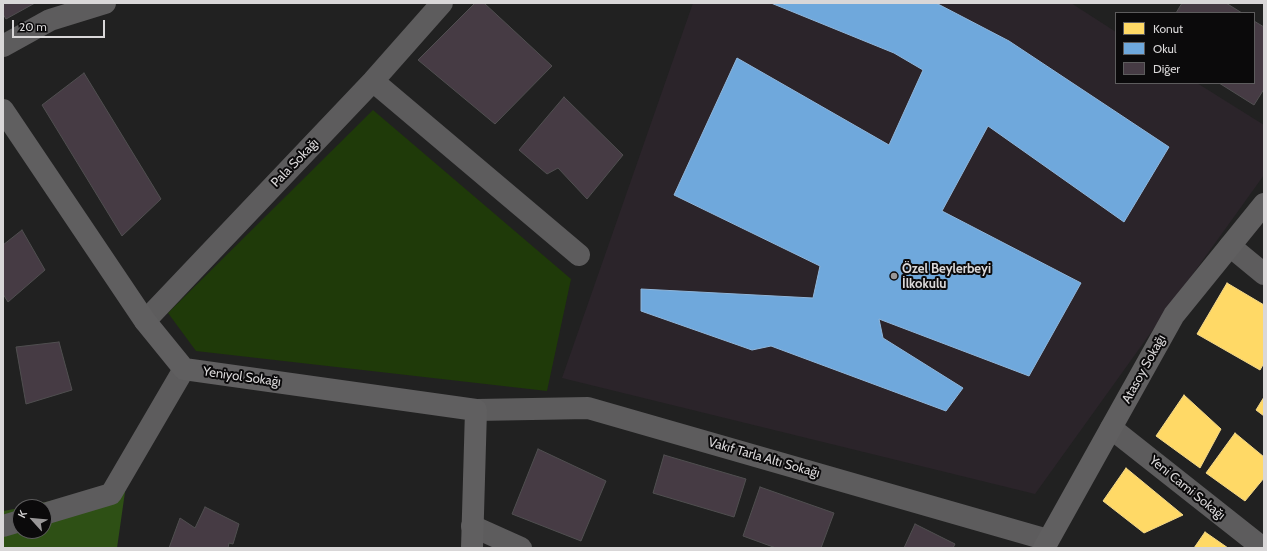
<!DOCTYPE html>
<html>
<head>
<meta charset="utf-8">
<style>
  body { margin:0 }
  #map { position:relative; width:1267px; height:551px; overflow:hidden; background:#212121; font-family:Cabin,sans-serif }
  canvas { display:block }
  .frame { position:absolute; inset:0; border:4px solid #d9d7d8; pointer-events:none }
  .legend { position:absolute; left:1115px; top:12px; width:140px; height:72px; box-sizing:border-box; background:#0b0a0b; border:1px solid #5d5c5d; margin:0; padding:5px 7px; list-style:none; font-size:12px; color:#d9d7d8 }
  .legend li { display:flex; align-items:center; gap:8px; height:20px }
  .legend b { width:20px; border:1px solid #5d5c5d }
  .north { position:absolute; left:12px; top:499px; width:40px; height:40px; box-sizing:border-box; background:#0b0a0b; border:1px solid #5d5c5d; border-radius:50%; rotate:297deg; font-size:11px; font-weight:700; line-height:16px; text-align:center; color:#d9d7d8 }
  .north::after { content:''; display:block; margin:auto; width:14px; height:18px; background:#999798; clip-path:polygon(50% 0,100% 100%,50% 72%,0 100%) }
  .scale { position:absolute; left:12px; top:20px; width:93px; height:18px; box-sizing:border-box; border:2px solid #d9d7d8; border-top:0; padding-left:5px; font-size:12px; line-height:14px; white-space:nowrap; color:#d9d7d8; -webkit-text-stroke:3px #0b0a0b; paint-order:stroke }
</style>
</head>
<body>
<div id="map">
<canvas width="1267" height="551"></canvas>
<div class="frame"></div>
<ul class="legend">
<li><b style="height:11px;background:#ffd966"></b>Konut</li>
<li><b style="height:11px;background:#6fa8dc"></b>Okul</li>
<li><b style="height:11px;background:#463b44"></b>Diğer</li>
</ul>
<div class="north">K</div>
<div class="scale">20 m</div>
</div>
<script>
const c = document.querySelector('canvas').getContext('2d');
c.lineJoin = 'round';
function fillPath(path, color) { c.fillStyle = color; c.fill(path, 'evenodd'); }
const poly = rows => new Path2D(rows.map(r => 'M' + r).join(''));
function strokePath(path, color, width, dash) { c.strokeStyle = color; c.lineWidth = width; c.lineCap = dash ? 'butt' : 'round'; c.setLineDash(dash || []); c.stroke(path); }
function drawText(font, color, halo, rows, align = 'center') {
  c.font = font + ' Cabin,sans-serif'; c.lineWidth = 4; c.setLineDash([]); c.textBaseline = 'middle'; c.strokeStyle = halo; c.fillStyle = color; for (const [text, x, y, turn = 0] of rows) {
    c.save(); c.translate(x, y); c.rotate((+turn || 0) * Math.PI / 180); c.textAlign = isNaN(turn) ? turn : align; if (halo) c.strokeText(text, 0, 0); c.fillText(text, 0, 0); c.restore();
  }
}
fillPath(poly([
  [693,3,1071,3,1116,32,1116,83,1197,83,1264,125,1264,175,1035,494,562,378]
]), '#2b242a');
fillPath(poly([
  [373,110,571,279,547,391,196,351,168,313]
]), '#1f3a09');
fillPath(poly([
  [126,485,117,548,3,548,3,511,20,508,20,531,44,531,44,507,22,507]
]), '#2e5015');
const homes = poly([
  [1227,283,1264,305,1264,363,1260,370,1197,334,1227,283],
  [1184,395,1221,429,1200,468,1156,436,1184,395],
  [1264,397,1264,416,1256,410,1264,397],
  [1235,433,1264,457,1264,478,1245,501,1206,473,1235,433],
  [1126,468,1183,515,1144,533,1103,501,1126,468],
  [1205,532,1228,548,1194,548,1205,532]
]);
fillPath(homes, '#ffd966');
strokePath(homes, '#f4d888', 1);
const schools = poly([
  [771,3,936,3,1009,41,1169,147,1124,222,988,126,942,211,1081,283,1029,376,879,319,883,338,963,388,946,411,771,346,752,350,641,311,641,289,813,298,820,266,674,195,737,58,889,145,923,70,894,53,771,3]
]);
fillPath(schools, '#6fa8dc');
strokePath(schools, '#8fb6db', 1);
const building = poly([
  [3,3,35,3,6,19,3,14,3,3],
  [475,3,484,3,552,66,495,124,418,60,475,3],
  [1182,3,1226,3,1242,13,1176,13,1182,3],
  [1254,21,1264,27,1264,89,1254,105,1219,83,1254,83,1254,21],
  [84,73,161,199,122,236,42,105,84,73],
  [564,97,623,155,587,199,558,168,547,174,519,150,564,97],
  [22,230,45,270,8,302,3,294,3,245,22,230],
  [59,342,72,390,26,404,16,347,59,342],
  [538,449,606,481,581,541,512,514,538,449],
  [664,455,746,479,734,517,653,493,664,455],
  [760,487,834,513,821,548,776,548,743,536,760,487],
  [205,507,239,524,233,544,229,543,228,548,169,548,180,518,195,528,205,507],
  [915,524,955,544,953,548,904,548,915,524]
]);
fillPath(building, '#463b44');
strokePath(building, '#504f50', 1);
strokePath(poly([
  [3,46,50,20,105,3],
  [373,81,579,255],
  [1230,246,1264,274],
  [145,321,373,81,442,3],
  [476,410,588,408,1048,540],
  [1111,428,1263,548],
  [44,514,111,494,184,369],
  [3,526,20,521],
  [472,526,521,548]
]), '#5d5c5d', 22);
strokePath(poly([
  [3,110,145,321,184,369,476,410,472,548],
  [1044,548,1174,315,1264,204]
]), '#605f60', 22);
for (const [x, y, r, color] of [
  [894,276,4,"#999798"]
]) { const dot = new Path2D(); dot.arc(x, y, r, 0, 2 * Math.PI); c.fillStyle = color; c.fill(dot); strokePath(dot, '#0b0a0b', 1.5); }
drawText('13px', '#d9d7d8', '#0b0a0b', [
  ["Pala Sokağı",295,163,-46],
  ["Atasoy Sokağı",1144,369,-61],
  ["Yeniyol Sokağı",242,377,8],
  ["Vakıf Tarla Altı Sokağı",764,458,16],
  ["Yeni Cami Sokağı",1187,488,39]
]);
drawText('bold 13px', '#d9d7d8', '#0b0a0b', [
  ["Özel Beylerbeyi",902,269],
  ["İlkokulu",902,284]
], 'left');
</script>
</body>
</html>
